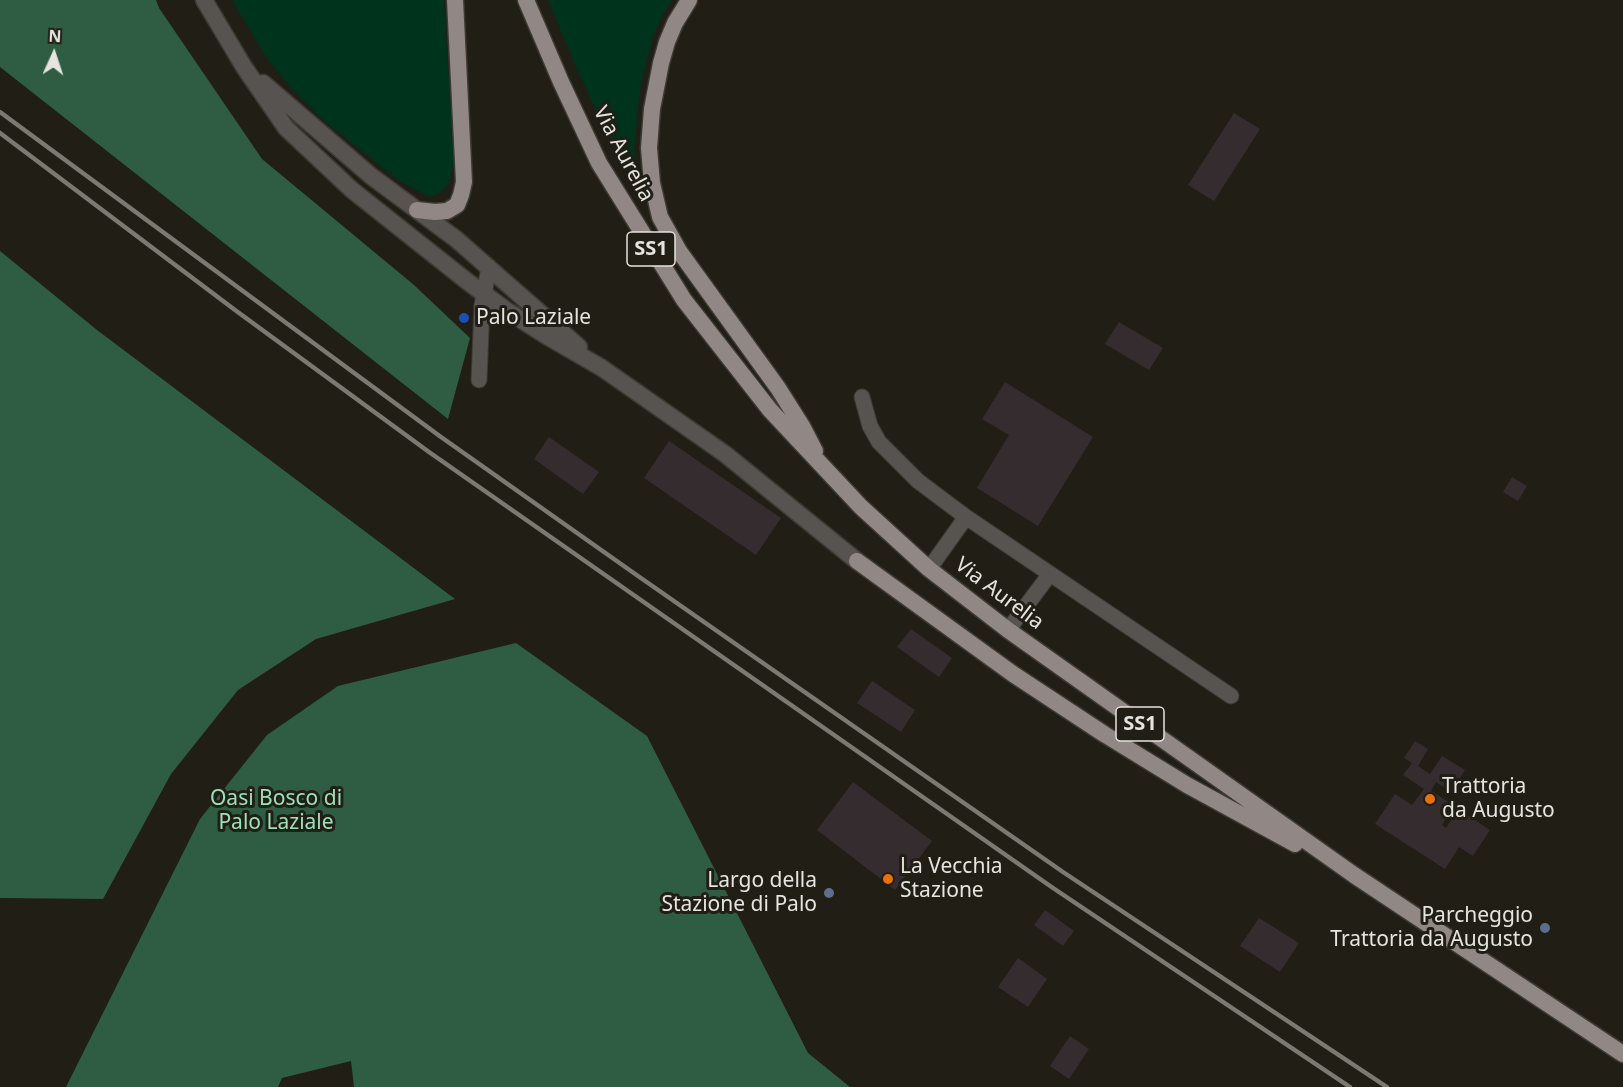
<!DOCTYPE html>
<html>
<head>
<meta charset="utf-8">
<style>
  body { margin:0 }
  #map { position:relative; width:1623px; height:1087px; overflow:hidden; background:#211e16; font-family:"Noto Sans",sans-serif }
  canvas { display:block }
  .north { position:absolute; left:24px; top:24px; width:60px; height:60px; -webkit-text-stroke:4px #211e16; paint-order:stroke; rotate:3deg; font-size:16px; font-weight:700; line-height:24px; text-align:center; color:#e6e4df }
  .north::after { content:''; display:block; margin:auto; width:21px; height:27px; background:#e6e4df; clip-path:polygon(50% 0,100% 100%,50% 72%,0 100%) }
</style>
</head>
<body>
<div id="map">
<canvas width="1623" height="1087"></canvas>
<div class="north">N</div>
</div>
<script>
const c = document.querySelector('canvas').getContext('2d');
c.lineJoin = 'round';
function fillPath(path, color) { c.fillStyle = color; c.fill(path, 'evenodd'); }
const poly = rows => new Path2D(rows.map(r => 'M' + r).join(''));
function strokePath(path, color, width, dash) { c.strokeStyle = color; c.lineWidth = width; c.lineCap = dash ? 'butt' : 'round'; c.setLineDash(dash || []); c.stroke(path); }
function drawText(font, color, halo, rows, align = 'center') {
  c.font = font + ' "Noto Sans",sans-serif'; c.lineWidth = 6; c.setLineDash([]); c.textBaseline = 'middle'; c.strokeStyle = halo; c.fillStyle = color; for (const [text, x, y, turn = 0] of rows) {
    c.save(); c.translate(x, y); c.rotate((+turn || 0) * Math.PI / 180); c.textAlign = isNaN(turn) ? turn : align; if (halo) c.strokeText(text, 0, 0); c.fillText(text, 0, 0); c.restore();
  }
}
fillPath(poly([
  [232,0,444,0,454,163,449,183,442,191,435,196,429,197,400,181,329,125,291,88,266,57],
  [548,0,672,0,662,16,653,37,641,82,634,148,640,187,635,189,617,154,579,74]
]), '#00331c');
fillPath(poly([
  [0,0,156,0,159,8,262,159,414,285,470,338,448,419,0,67],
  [0,251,97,330,455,599,316,639,238,690,171,774,103,899,0,898],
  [516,643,647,736,808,1053,850,1087,354,1087,351,1061,282,1078,278,1087,66,1087,200,819,267,735,338,686]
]), '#2e5d44');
fillPath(poly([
  [1234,113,1260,129,1214,201,1188,185],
  [1119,322,1163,348,1149,370,1105,344],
  [1005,382,1093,437,1038,526,977,488,1009,435,982,419],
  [549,437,599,472,583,494,534,459],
  [669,441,781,518,756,555,644,478],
  [1512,477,1527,486,1518,501,1503,492],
  [911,629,952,658,939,677,897,647],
  [872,681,915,710,901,732,857,703],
  [1415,741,1428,749,1418,766,1430,774,1442,756,1465,770,1451,792,1436,782,1431,791,1455,806,1442,825,1446,828,1458,809,1490,830,1473,856,1459,847,1445,869,1375,824,1395,794,1412,805,1424,789,1403,775,1412,763,1404,758],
  [853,782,932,841,895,890,817,830],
  [1045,910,1074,931,1063,946,1034,925],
  [1259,918,1299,943,1280,972,1240,946],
  [1018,958,1047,979,1028,1007,998,987],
  [1070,1036,1089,1049,1069,1079,1050,1066]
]), '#352c30');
const service = poly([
  [479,380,482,305,489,267],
  [862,397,870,426,879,442,918,481,966,517,1231,696],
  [929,569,966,517],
  [1008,630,1050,574]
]);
const tertiary = poly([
  [204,0,244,67,286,128,352,190,468,282,506,310,545,335,602,368,725,454,857,561],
  [263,83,371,176,456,239,579,347]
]);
const primary = poly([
  [526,0,561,82,599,163,684,300,770,410,861,507,929,569,1008,630,1354,875,1623,1054],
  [689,0,675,23,667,42,661,63,652,109,649,148,652,183,660,217,679,251,778,388,802,426,815,451],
  [417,210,435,212,447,211,457,205,461,195,464,182,455,0],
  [857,561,1013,674,1104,734,1187,785,1295,844]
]);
strokePath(service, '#3d3a32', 17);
strokePath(tertiary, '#3d3a32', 19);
strokePath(primary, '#3d3a32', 19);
strokePath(service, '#575351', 15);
strokePath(tertiary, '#575351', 16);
strokePath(primary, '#918784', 16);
strokePath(poly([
  [0,112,441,437,638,576,1063,872,1387,1087],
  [0,133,235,310,429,452,1053,888,1350,1087]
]), '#7c7973', 4.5);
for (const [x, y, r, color] of [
  [464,318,6,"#1a4fb4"],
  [1430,799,6,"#e8710a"],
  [888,879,6,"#e8710a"],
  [829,893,6,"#5c6f8a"],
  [1545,928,6,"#5c6f8a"]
]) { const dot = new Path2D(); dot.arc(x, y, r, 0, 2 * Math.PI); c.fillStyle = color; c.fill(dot); strokePath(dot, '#211e16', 2); }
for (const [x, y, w] of [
  [651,249,48],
  [1140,724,48]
]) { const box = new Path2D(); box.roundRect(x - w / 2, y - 17, w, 34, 4.5); c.fillStyle = '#211e16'; c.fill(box); strokePath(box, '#e6e4df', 1.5); }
drawText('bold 20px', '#e6e4df', null, [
  ["SS1",651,249],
  ["SS1",1140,724]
]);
drawText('21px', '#e6e4df', '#211e16', [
  ["Via Aurelia",623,154,62],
  ["Via Aurelia",999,594,37]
]);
drawText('21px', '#e6e4df', '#211e16', [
  ["Palo Laziale",476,318],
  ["Trattoria",1442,787],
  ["da Augusto",1442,811],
  ["La Vecchia",900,867],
  ["Stazione",900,891],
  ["Largo della",817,881,"right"],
  ["Stazione di Palo",817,905,"right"],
  ["Parcheggio",1533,916,"right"],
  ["Trattoria da Augusto",1533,940,"right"]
], 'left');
drawText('21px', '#97e3b7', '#211e16', [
  ["Oasi Bosco di",276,799],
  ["Palo Laziale",276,823]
]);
</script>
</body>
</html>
